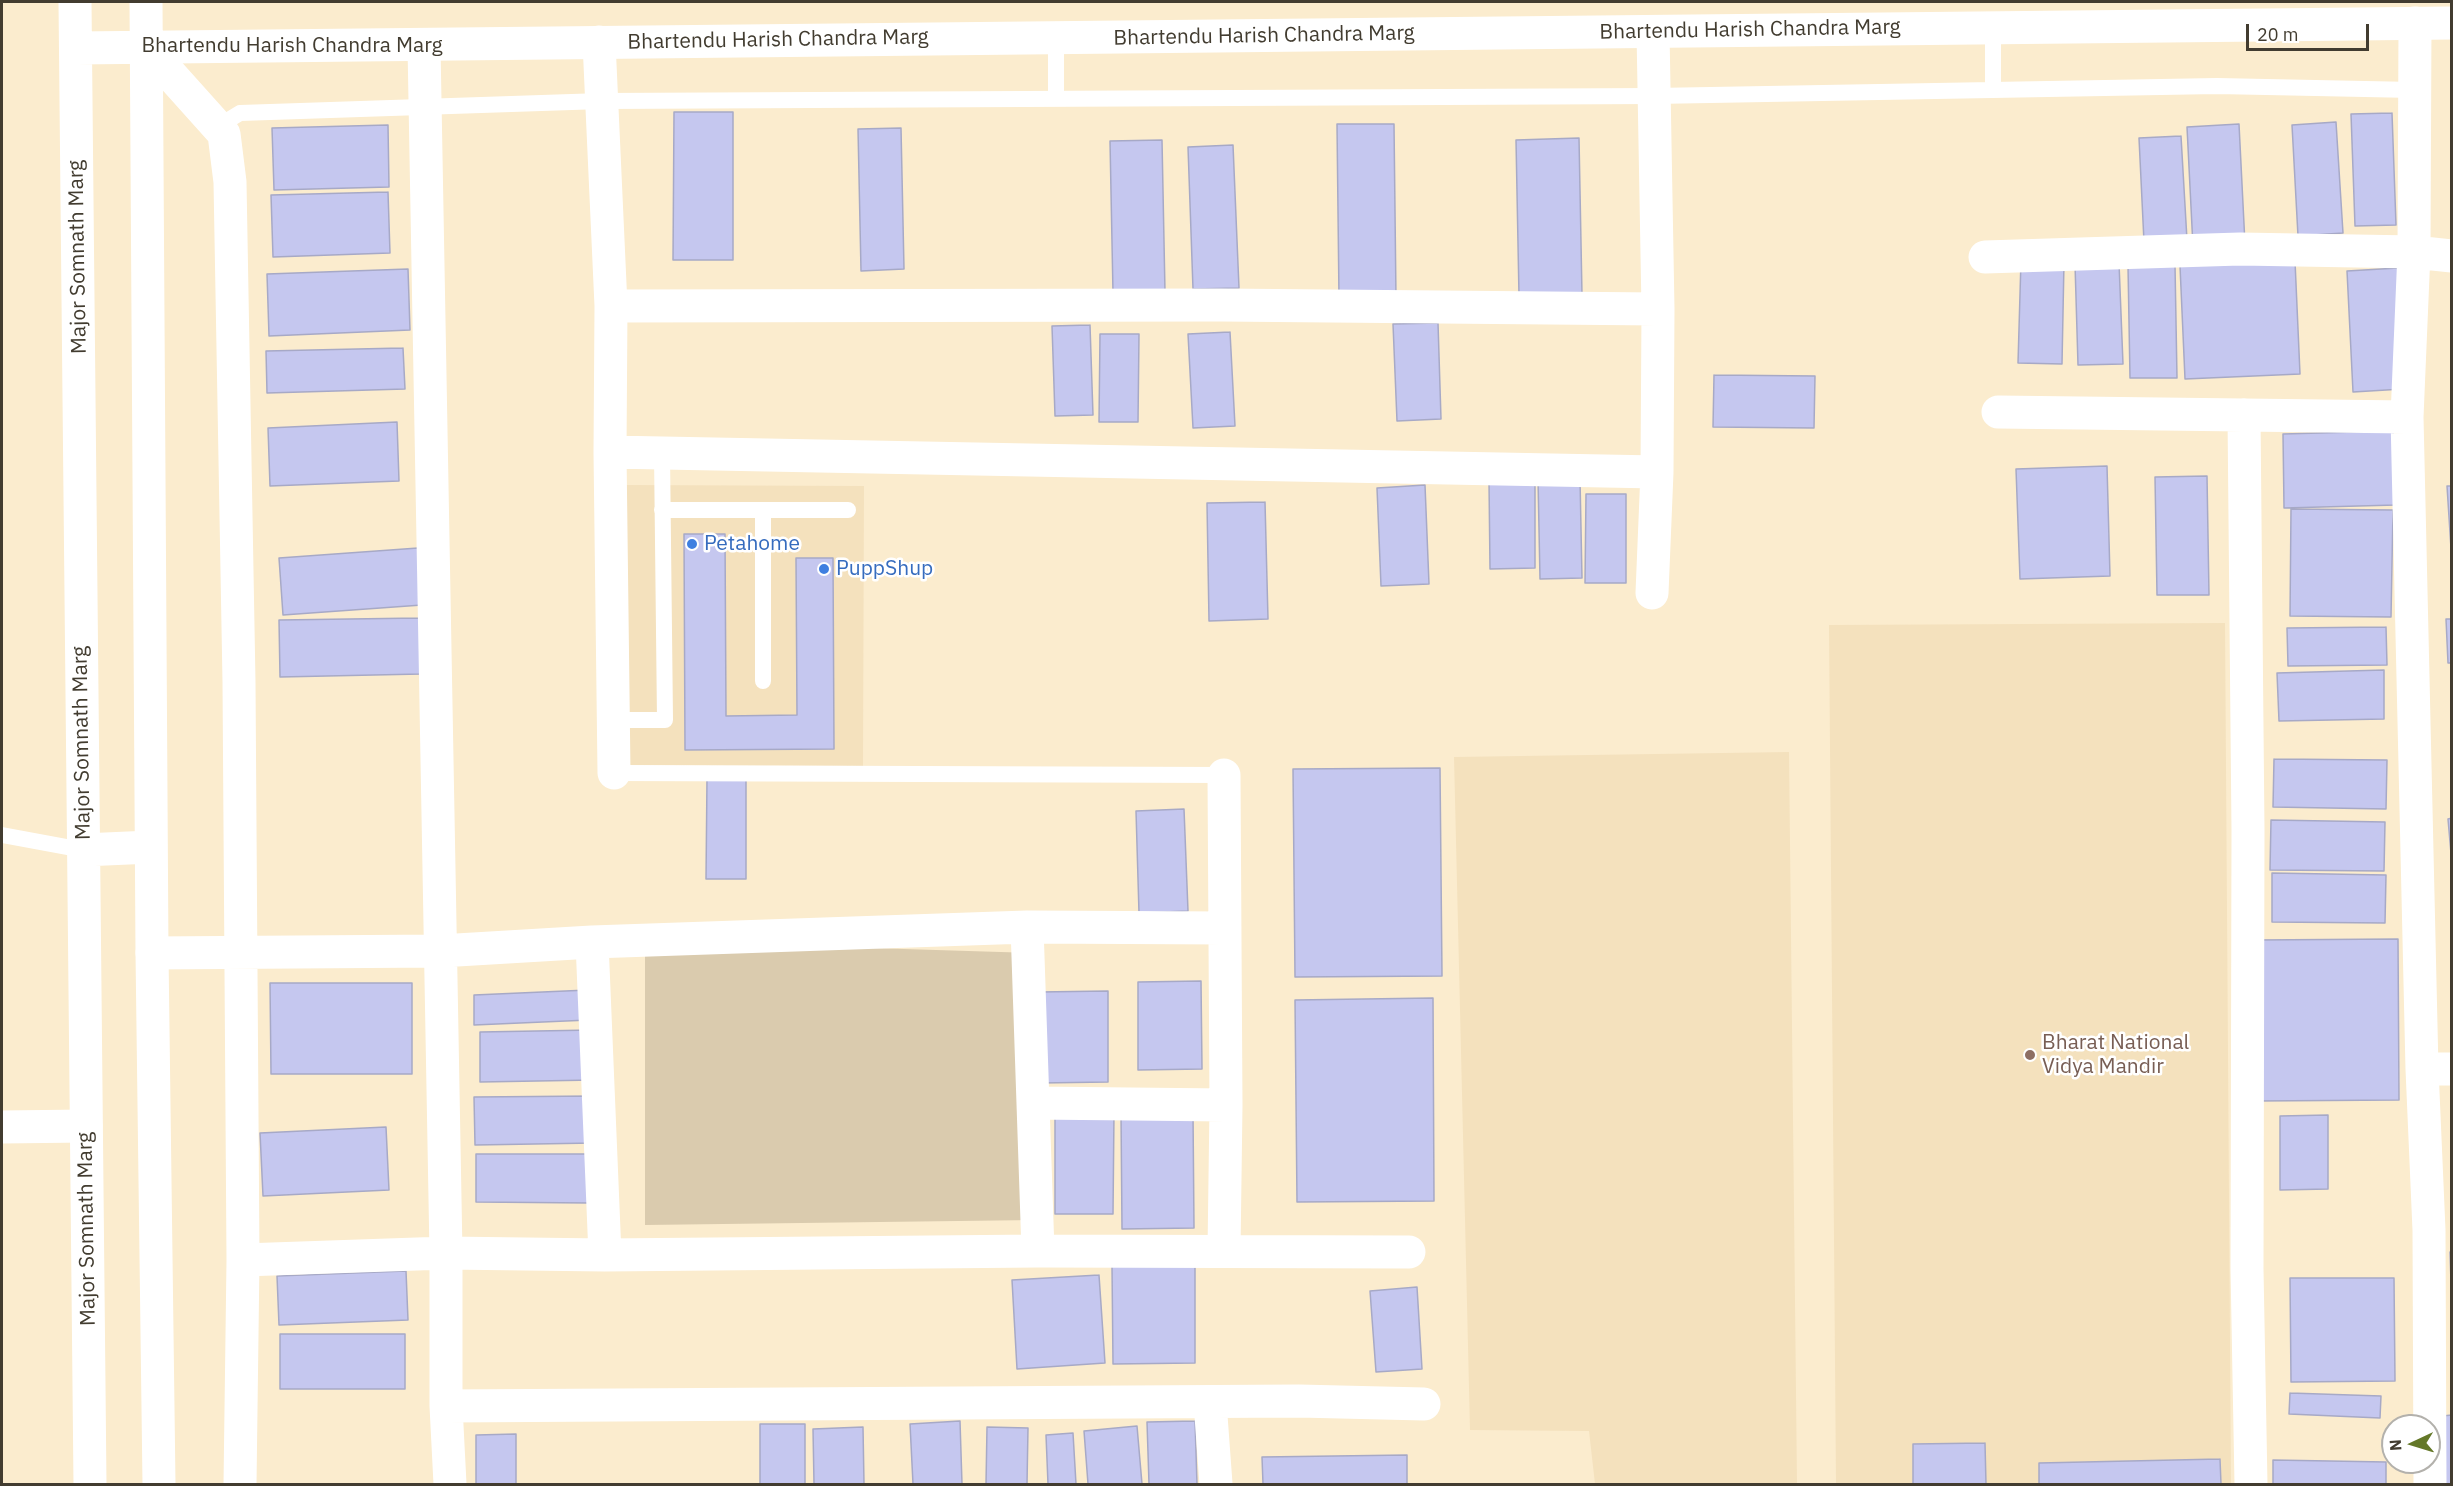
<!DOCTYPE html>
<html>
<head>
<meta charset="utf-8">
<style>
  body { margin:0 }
  #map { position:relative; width:2453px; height:1486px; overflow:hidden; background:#fbecce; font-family:"IBM Plex Sans",sans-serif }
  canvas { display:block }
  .frame { position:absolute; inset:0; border:3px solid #423c30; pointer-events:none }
  .north { position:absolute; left:2381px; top:1414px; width:60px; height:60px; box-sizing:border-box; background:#fff; border:2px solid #b3b1ac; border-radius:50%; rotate:266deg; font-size:16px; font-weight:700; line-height:24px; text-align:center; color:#423c30 }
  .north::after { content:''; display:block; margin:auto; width:21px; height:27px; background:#647828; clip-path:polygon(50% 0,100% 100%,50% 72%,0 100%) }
  .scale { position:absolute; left:2246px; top:24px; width:123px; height:27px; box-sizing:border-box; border:3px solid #423c30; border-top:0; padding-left:8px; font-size:18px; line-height:21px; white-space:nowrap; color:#423c30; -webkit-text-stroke:4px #fff; paint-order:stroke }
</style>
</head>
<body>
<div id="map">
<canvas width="2453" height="1486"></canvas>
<div class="frame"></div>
<div class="north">N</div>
<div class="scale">20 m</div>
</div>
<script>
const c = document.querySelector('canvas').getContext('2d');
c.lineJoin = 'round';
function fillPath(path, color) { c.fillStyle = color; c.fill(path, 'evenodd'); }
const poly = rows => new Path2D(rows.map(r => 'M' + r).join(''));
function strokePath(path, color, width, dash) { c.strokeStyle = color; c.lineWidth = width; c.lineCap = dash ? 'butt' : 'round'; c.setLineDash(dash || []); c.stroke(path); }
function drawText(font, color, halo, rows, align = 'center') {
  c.font = font + ' "IBM Plex Sans",sans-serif'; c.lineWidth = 5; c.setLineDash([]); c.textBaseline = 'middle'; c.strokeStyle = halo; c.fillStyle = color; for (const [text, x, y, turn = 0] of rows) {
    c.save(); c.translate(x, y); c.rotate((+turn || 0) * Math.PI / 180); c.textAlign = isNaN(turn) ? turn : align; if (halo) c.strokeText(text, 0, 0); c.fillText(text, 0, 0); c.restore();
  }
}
fillPath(poly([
  [626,485,864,486,863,766,625,765],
  [2225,623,2231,1484,1836,1484,1829,625],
  [1789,752,1797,1484,1595,1484,1589,1431,1470,1430,1454,757]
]), '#f4e1bd');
fillPath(poly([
  [645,941,1033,953,1036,1220,645,1225]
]), '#dacbae');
const building = poly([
  [674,112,733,112,733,260,673,260,674,112],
  [2392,113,2396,225,2355,226,2351,114,2392,113],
  [2336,122,2343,233,2298,236,2292,125,2336,122],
  [1337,124,1394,124,1396,299,1339,299,1337,124],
  [2239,124,2245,244,2193,247,2187,127,2239,124],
  [388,125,389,187,274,190,272,128,388,125],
  [901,128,904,269,861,271,858,129,901,128],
  [2181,136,2187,240,2144,242,2139,138,2181,136],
  [1579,138,1582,295,1519,296,1516,140,1579,138],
  [1162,140,1165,292,1113,293,1110,141,1162,140],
  [1233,145,1239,288,1193,289,1188,147,1233,145],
  [388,192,390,253,273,257,271,195,388,192],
  [2021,260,2064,262,2062,364,2018,363,2021,260],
  [2295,261,2300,374,2185,379,2180,266,2295,261],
  [2119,263,2123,364,2078,365,2075,264,2119,263],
  [2175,265,2177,378,2130,378,2128,266,2175,265],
  [2398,268,2403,389,2353,392,2347,271,2398,268],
  [408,269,410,330,269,336,267,274,408,269],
  [1438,323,1441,419,1397,421,1393,324,1438,323],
  [1090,325,1093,415,1055,416,1052,326,1090,325],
  [1230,332,1235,426,1193,428,1188,334,1230,332],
  [1100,334,1139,334,1138,422,1099,422,1100,334],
  [403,348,405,389,267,393,266,351,403,348],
  [1714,375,1815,376,1814,428,1713,427,1714,375],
  [397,422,399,481,270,486,268,428,397,422],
  [2393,431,2396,505,2284,508,2283,434,2393,431],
  [2107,466,2110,576,2020,579,2016,469,2107,466],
  [2207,476,2209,595,2157,595,2155,477,2207,476],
  [1538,479,1580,479,1582,578,1540,579,1538,479],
  [1489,481,1535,481,1535,568,1490,569,1489,481],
  [1425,485,1429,584,1381,586,1377,488,1425,485],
  [2447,486,2452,486,2452,564,2447,486],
  [1586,494,1626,494,1626,583,1585,583,1586,494],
  [1265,502,1268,619,1209,621,1207,503,1265,502],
  [2291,509,2393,510,2391,617,2290,616,2291,509],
  [684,534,725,534,726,716,797,715,796,558,833,558,834,749,685,750,684,534],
  [418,548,422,605,283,615,279,558,418,548],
  [420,618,421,674,280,677,279,620,420,618],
  [2446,619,2452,619,2452,663,2448,663,2446,619],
  [2386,627,2387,665,2288,666,2287,628,2386,627],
  [2384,670,2384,719,2279,721,2277,673,2384,670],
  [2274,759,2387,760,2386,809,2273,807,2274,759],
  [1440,768,1442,976,1295,977,1293,769,1440,768],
  [707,778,746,778,746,879,706,879,707,778],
  [1184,809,1188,911,1139,913,1136,811,1184,809],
  [2452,818,2452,865,2448,819,2452,818],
  [2271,820,2385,822,2384,871,2270,870,2271,820],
  [2272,873,2386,875,2385,923,2272,922,2272,873],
  [2398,939,2399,1100,2256,1101,2255,940,2398,939],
  [1201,981,1202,1069,1138,1070,1138,982,1201,981],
  [270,983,412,983,412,1074,271,1074,270,983],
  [588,990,589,1020,474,1025,474,995,588,990],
  [1108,991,1108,1082,1040,1083,1039,992,1108,991],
  [1433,998,1434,1201,1297,1202,1295,1000,1433,998],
  [593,1030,594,1080,480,1082,480,1032,593,1030],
  [594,1096,594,1143,475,1145,474,1097,594,1096],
  [1055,1112,1114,1112,1113,1214,1055,1214,1055,1112],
  [1193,1113,1194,1228,1122,1229,1121,1114,1193,1113],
  [2328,1115,2328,1189,2280,1190,2280,1116,2328,1115],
  [386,1127,389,1190,263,1196,260,1133,386,1127],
  [476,1154,590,1154,589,1203,476,1202,476,1154],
  [2450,1252,2452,1252,2452,1313,2450,1252],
  [1112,1266,1195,1266,1195,1363,1113,1364,1112,1266],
  [406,1271,408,1320,279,1325,277,1276,406,1271],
  [1099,1275,1105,1363,1017,1369,1012,1280,1099,1275],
  [2290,1278,2394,1278,2395,1381,2291,1382,2290,1278],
  [1417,1287,1422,1369,1376,1372,1370,1291,1417,1287],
  [280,1334,405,1334,405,1389,280,1389,280,1334],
  [2290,1393,2381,1396,2380,1418,2289,1414,2290,1393],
  [2452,1415,2452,1484,2443,1484,2442,1416,2452,1415],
  [960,1421,962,1484,913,1484,910,1424,960,1421],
  [1195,1421,1197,1484,1149,1484,1147,1422,1195,1421],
  [760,1424,805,1424,805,1484,760,1484,760,1424],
  [1137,1426,1142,1484,1088,1484,1084,1431,1137,1426],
  [863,1427,864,1484,814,1484,813,1429,863,1427],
  [987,1427,1028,1428,1027,1484,986,1484,987,1427],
  [1073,1433,1076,1484,1048,1484,1046,1435,1073,1433],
  [516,1434,516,1484,476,1484,476,1435,516,1434],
  [1985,1443,1986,1484,1913,1484,1913,1444,1985,1443],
  [1407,1455,1407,1484,1263,1484,1262,1457,1407,1455],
  [2220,1459,2221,1484,2039,1484,2039,1463,2220,1459],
  [2273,1460,2386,1462,2386,1484,2273,1484,2273,1460]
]);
fillPath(building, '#c5c7ef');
strokePath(building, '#a7a9c6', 1.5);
strokePath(poly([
  [1993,28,1993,90],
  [1056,99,1056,38],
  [217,127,240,113,602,101,1654,96,2217,86,2414,90],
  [662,510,848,510],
  [763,681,763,510],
  [613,720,665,720,662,453],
  [614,773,1224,775],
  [2,835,83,850]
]), '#fff', 16);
strokePath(poly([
  [2415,23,2414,252,2407,417,2422,1069,2429,1230,2430,1484],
  [599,42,611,306,610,452,614,773],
  [424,46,446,1253,446,1406,450,1484],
  [146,47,224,134,230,182,239,682,243,1260,240,1484],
  [1985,257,2240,249,2414,252,2452,256],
  [611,306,1221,305,1658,309],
  [1998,412,2407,417],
  [2244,415,2248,831,2247,1269,2251,1484],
  [610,452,1657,472],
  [1652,593,1657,472,1658,309,1653,32],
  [1027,927,1038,1251],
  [592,942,605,1255],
  [152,953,440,951,592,942,1027,927,1225,928],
  [2422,1069,2452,1069],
  [1034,1103,1226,1105],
  [2,1127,86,1126],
  [1224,1251,1226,1105,1224,775],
  [243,1260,446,1253,605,1255,1038,1251,1409,1252],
  [1210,1402,1216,1484],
  [446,1406,1299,1401,1424,1404]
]), '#fff', 33);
strokePath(poly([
  [75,2,90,1484],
  [146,2,152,953,159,1484],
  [76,48,2452,23],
  [83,850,151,847]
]), '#fff', 33);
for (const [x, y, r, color] of [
  [692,544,6,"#3f7fe0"],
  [824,569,6,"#3f7fe0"],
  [2030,1055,6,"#8d6e63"]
]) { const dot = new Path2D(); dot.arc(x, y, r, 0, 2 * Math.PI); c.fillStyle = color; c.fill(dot); strokePath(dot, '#fff', 2); }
drawText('21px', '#423c30', '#fff', [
  ["Bhartendu Harish Chandra Marg",1750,30,-1],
  ["Bhartendu Harish Chandra Marg",1264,36,-1],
  ["Bhartendu Harish Chandra Marg",778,40,-1],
  ["Bhartendu Harish Chandra Marg",292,46],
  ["Major Somnath Marg",78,257,-91],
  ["Major Somnath Marg",82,743,-91],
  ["Major Somnath Marg",87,1229,-91]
]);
drawText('21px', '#366cbe', '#fff', [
  ["Petahome",704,544],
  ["PuppShup",836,569]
], 'left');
drawText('21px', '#785e54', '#fff', [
  ["Bharat National",2042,1043],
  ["Vidya Mandir",2042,1067]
], 'left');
</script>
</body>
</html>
